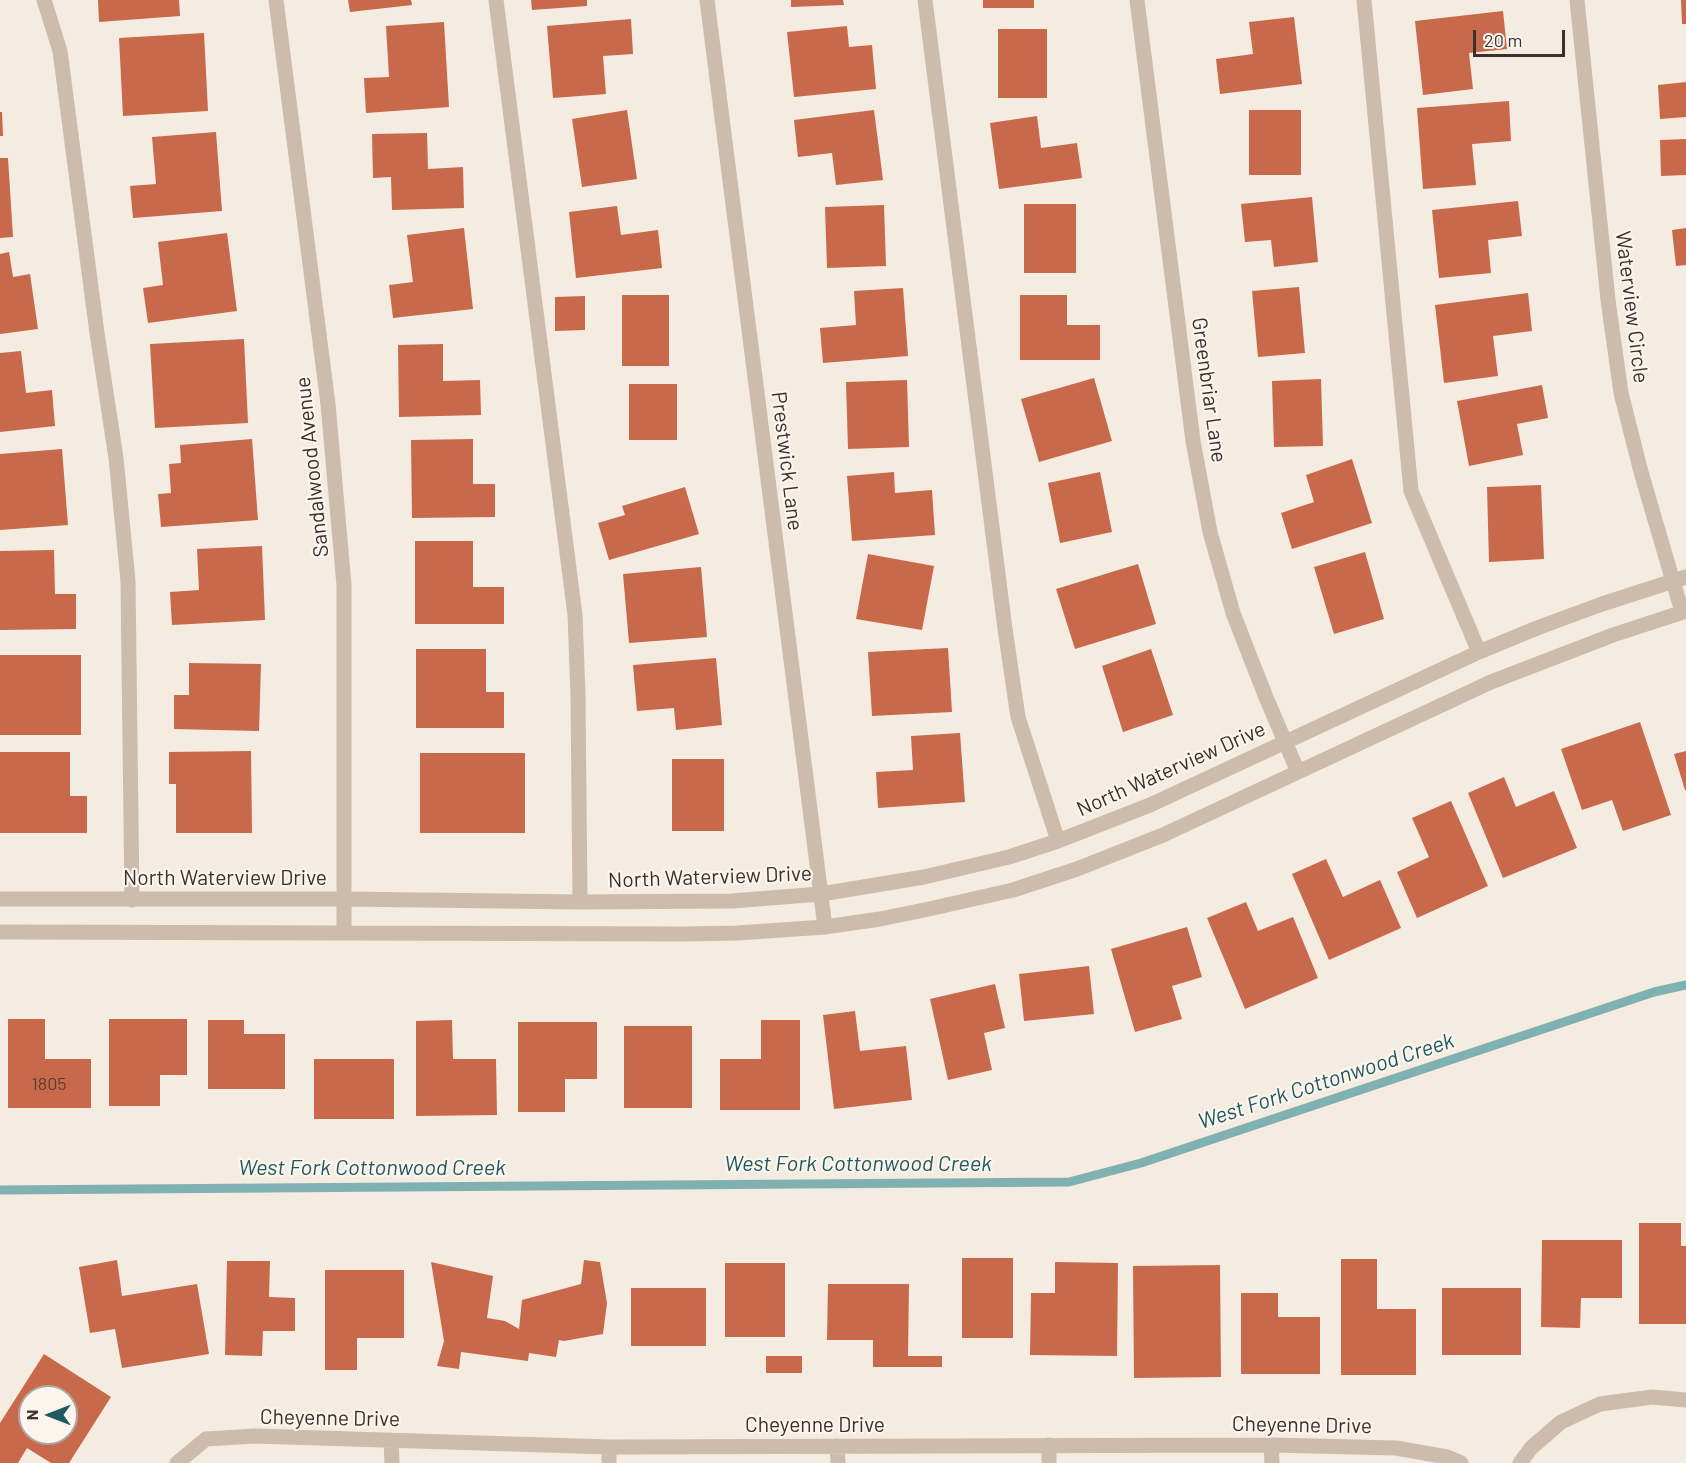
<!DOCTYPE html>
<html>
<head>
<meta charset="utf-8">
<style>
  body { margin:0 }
  #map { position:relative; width:1686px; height:1463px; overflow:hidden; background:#f4ebe1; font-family:Barlow,sans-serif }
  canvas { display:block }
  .north { position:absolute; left:18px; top:1385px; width:60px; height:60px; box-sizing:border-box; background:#fbf5ee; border:2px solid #aea6a0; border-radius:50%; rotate:270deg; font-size:16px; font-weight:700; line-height:24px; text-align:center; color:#3b302b }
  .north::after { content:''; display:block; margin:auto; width:21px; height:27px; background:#1f5a5e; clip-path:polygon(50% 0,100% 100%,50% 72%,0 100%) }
  .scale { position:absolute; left:1473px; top:30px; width:92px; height:27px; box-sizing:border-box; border:3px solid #3b302b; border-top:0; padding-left:8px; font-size:18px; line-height:21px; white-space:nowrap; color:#3b302b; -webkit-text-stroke:4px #fbf5ee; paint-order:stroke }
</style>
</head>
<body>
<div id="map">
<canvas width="1686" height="1463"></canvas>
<div class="north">N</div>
<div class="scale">20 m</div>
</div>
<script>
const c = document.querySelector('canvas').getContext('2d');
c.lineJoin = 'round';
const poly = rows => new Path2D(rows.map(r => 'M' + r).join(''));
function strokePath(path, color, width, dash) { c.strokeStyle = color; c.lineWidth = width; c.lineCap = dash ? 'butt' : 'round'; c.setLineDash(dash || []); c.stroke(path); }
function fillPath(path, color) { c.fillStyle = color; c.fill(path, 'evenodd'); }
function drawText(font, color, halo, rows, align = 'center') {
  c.font = font + ' Barlow,sans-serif'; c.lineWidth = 4.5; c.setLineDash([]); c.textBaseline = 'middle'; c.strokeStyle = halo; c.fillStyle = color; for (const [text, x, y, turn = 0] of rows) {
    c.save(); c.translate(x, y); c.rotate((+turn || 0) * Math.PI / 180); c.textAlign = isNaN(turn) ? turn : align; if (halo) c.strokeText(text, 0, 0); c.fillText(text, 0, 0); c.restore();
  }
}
strokePath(poly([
  [0,1190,1069,1182,1141,1163,1654,992,1686,985]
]), '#7fb0b2', 9);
fillPath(poly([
  [98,0,179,0,180,16,99,22],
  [348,0,411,0,412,5,350,12],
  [531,0,587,0,587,6,532,10],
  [791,0,843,0,844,5,791,7],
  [983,0,1034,0,1034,8,983,8],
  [1681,0,1686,0,1686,24,1682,24],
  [1503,11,1507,49,1469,53,1473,89,1423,95,1415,21],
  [1294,17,1302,84,1220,94,1216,59,1253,54,1249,22],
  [631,19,633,54,603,56,606,94,553,98,547,26],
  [444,22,449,107,366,113,364,78,389,77,386,26],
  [847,26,849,47,872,45,876,89,794,97,787,32],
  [998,29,1047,29,1047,98,998,98],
  [204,33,208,111,123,116,119,38],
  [1686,82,1686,117,1660,119,1658,85],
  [1509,101,1511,141,1472,144,1476,185,1423,189,1417,108],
  [627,110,637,179,582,187,572,119],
  [874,110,883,180,836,185,832,153,798,157,794,120],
  [1249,110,1301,110,1301,175,1249,175],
  [0,112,2,112,3,136,0,136],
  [1037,116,1041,148,1077,143,1082,178,999,189,990,123],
  [216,132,222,211,133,218,130,186,156,184,152,137],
  [427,133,428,169,463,167,464,208,392,210,391,177,373,178,372,134],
  [1686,139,1686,175,1661,176,1660,140],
  [0,158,8,158,13,237,0,238],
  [1312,197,1318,262,1274,267,1271,240,1245,242,1241,204],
  [1518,201,1522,236,1488,240,1491,273,1439,278,1432,210],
  [1024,204,1076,204,1076,273,1024,273],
  [884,205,886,266,827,268,825,207],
  [617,206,621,235,658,230,662,268,576,278,569,212],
  [464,228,473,309,393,318,389,285,413,282,407,235],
  [1686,228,1686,265,1676,266,1672,230],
  [227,233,237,311,148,323,143,288,163,285,158,242],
  [9,252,13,277,30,274,38,329,0,334,0,254],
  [1299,287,1305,353,1258,357,1252,291],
  [903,288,908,356,823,363,820,328,856,325,854,291],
  [1528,293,1532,331,1493,336,1498,376,1444,383,1435,305],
  [622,295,669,295,669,366,622,366],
  [1020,295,1067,295,1067,325,1100,325,1100,360,1020,360],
  [585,296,585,330,555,331,555,297],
  [244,339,248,423,155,428,150,344],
  [443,344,443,381,480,380,481,415,399,417,398,345],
  [21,351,26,393,52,390,55,426,0,432,0,353],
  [1094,378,1112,441,1039,462,1021,399],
  [1321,379,1323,446,1274,447,1272,381],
  [907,380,909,447,848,449,846,382],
  [629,384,677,384,677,440,629,440],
  [1542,385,1548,418,1517,424,1523,455,1469,466,1457,401],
  [252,439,258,520,161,527,158,494,171,493,169,464,181,463,180,445],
  [473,439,473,484,495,484,495,517,412,518,411,440],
  [62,449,68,525,0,530,0,454],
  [1352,459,1372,523,1292,549,1281,513,1314,502,1306,475],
  [894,472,895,493,932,490,935,535,852,541,847,476],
  [1100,472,1112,532,1060,543,1048,483],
  [1541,485,1544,559,1489,562,1487,487],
  [685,487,699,534,609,560,598,523,625,515,622,506],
  [415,541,473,541,473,587,504,587,504,624,415,624],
  [262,546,265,620,172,625,170,592,199,590,197,549],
  [54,550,55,594,76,594,76,629,0,630,0,551],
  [1365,552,1384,619,1334,634,1314,567],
  [868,554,934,566,922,630,856,619],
  [1138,564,1156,624,1075,649,1056,589],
  [701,567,707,637,629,643,623,574],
  [948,648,952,712,872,716,868,652],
  [416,649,486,649,486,692,504,692,504,728,416,728],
  [1151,649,1173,715,1123,732,1102,666],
  [0,655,81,655,81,735,0,735],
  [716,658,722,725,676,730,674,708,637,711,633,665],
  [189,663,261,664,259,731,174,729,174,695,189,695],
  [1640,722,1671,815,1623,831,1612,800,1582,810,1561,749],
  [960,733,965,802,878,808,876,772,913,770,911,736],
  [251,751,252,833,176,833,176,784,169,784,169,752],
  [1686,751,1686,790,1685,790,1674,754],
  [0,752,70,752,70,796,87,796,87,833,0,833],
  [420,753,525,753,525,833,420,833],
  [672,759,724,759,724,831,672,831],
  [1504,777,1516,807,1554,791,1577,848,1503,878,1468,793],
  [1451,801,1488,886,1417,918,1397,872,1429,857,1412,818],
  [1326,859,1343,897,1380,880,1401,928,1329,960,1292,874],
  [1246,902,1258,931,1293,917,1318,978,1245,1009,1207,918],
  [1187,927,1202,977,1172,986,1182,1019,1135,1032,1111,949],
  [1089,966,1094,1014,1024,1021,1019,974],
  [995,984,1005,1028,984,1033,992,1070,948,1080,930,999],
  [855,1011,860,1051,906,1046,912,1100,834,1109,823,1015],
  [8,1019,45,1019,45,1059,91,1059,91,1108,8,1108],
  [109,1019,187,1019,187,1075,160,1075,160,1106,109,1106],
  [208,1020,244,1020,244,1034,285,1034,285,1089,208,1089],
  [452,1020,453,1059,496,1059,497,1115,416,1116,416,1021],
  [761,1020,800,1020,800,1110,720,1110,720,1059,761,1059],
  [518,1022,597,1022,597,1079,565,1079,565,1112,518,1112],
  [624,1026,692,1026,692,1108,624,1108],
  [314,1059,394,1059,394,1119,314,1119],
  [1639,1223,1681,1223,1681,1246,1686,1246,1686,1324,1639,1324],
  [1542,1240,1622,1240,1622,1298,1581,1298,1580,1328,1541,1327],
  [962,1258,1013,1258,1013,1338,962,1338],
  [1341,1259,1377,1259,1377,1309,1416,1309,1416,1375,1341,1375],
  [117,1260,122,1296,197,1284,209,1354,122,1368,115,1329,90,1333,79,1267],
  [584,1260,600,1262,607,1303,603,1334,564,1341,559,1340,556,1357,529,1353,528,1361,461,1352,459,1369,437,1366,444,1341,431,1262,493,1276,487,1318,505,1321,519,1329,522,1300,581,1284],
  [227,1261,270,1261,269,1297,295,1298,295,1331,263,1331,262,1356,225,1355],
  [1055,1262,1118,1263,1117,1356,1030,1355,1031,1293,1055,1293],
  [725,1263,785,1263,785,1337,725,1337],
  [1220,1265,1221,1377,1134,1378,1133,1266],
  [325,1270,404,1270,404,1338,357,1338,357,1370,325,1370],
  [828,1284,909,1284,908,1356,942,1356,942,1367,873,1367,873,1340,827,1340],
  [631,1288,706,1288,706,1346,631,1346],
  [1442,1288,1521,1288,1521,1355,1442,1355],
  [1241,1293,1278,1293,1278,1317,1320,1317,1320,1374,1241,1374],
  [44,1354,111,1397,69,1463,51,1463,27,1448,18,1463,0,1463,0,1423],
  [30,1397,66,1397,66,1433,30,1433],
  [766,1356,802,1356,802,1373,766,1373]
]), '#c8694b');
strokePath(poly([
  [44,0,60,51,97,333,116,458,128,581,132,900],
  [276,0,328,404,344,585,344,932],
  [496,0,575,615,578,695,580,902],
  [707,0,825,927],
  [925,0,1005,629,1018,717,1058,841],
  [1137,0,1193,441,1210,532,1233,613,1265,695,1298,772],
  [1364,0,1411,491,1479,652],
  [1577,0,1608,300,1621,393,1641,472,1682,612],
  [0,899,344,899,580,902,732,901,821,894,924,877,1009,857,1058,841,1150,805,1479,652,1537,628,1602,604,1686,577],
  [0,932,686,934,737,933,825,927,880,919,929,909,1013,890,1077,869,1163,835,1491,682,1613,635,1686,611],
  [391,1440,392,1463],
  [1049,1445,1049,1463],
  [1271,1445,1272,1463],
  [837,1446,838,1463],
  [609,1447,609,1463],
  [177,1463,206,1439,255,1436,609,1447,1271,1445,1396,1448,1447,1457,1461,1463],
  [1520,1463,1531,1448,1561,1422,1600,1404,1652,1397,1686,1400]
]), '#cdbbac', 15);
drawText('18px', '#5e3e33', null, [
  ["1805",49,1084]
]);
drawText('21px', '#3b302b', '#fbf5ee', [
  ["Waterview Circle",1632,307,83],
  ["Greenbriar Lane",1209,390,82],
  ["Prestwick Lane",787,461,83],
  ["Sandalwood Avenue",312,467,-96],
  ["North Waterview Drive",1171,769,-24],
  ["North Waterview Drive",710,877,-2],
  ["North Waterview Drive",225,878],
  ["Cheyenne Drive",330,1418,1],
  ["Cheyenne Drive",815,1425],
  ["Cheyenne Drive",1302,1425,1]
]);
drawText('italic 22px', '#1f5a5e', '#fbf5ee', [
  ["West Fork Cottonwood Creek",1326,1081,-18],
  ["West Fork Cottonwood Creek",858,1164],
  ["West Fork Cottonwood Creek",372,1168]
]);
</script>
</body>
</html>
